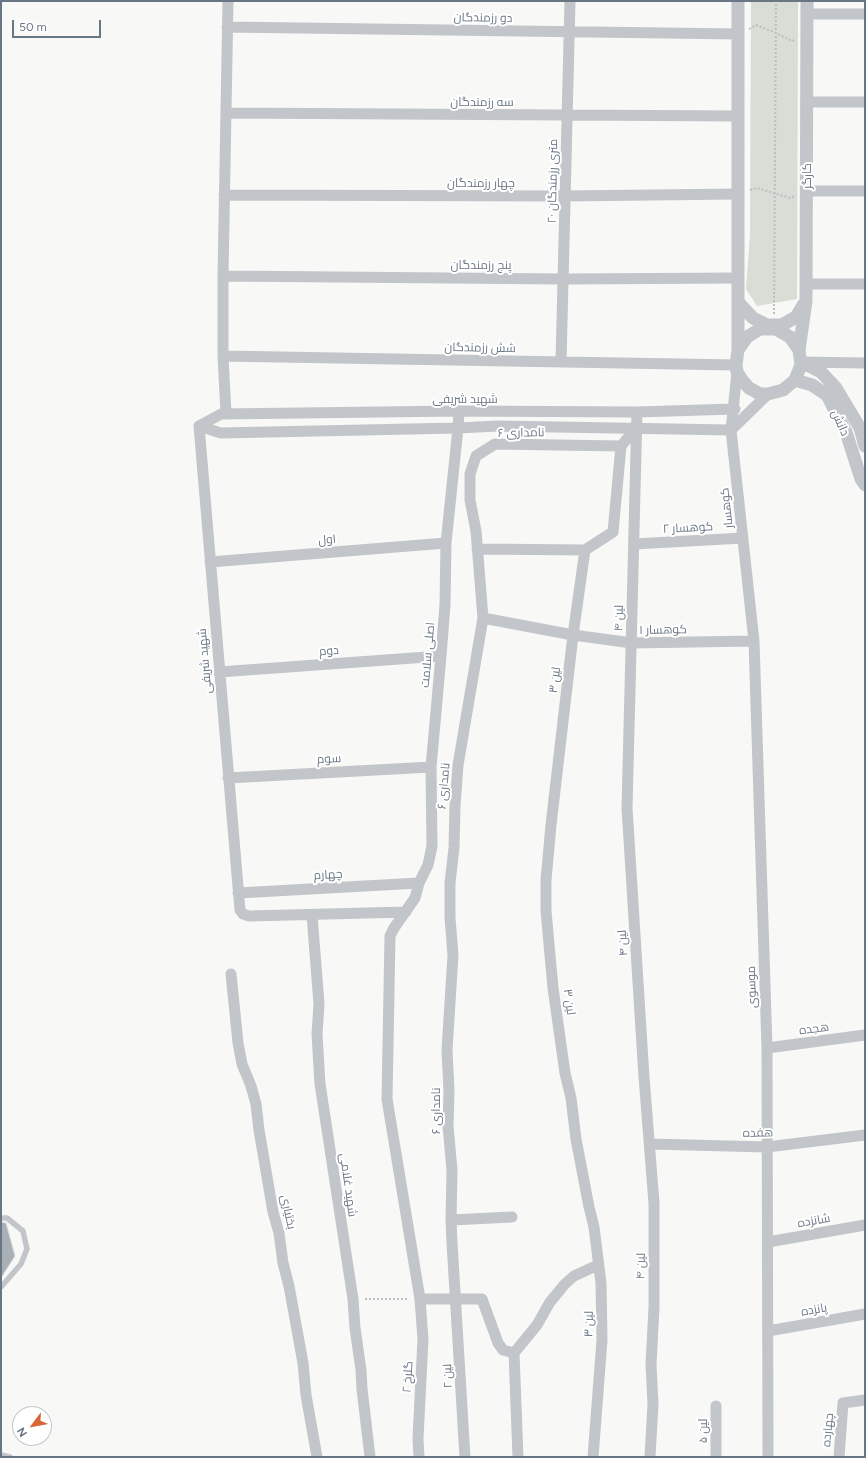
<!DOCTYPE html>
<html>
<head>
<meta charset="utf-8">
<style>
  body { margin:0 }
  #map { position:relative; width:866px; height:1458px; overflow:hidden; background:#f8f8f6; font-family:Figtree,sans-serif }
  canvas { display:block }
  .frame { position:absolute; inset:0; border:2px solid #697785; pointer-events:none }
  .north { position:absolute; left:12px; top:1406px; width:40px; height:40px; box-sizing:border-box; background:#fff; border:1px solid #c3c9ce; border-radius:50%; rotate:238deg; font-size:11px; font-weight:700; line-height:16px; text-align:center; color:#697785 }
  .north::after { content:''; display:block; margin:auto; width:14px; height:18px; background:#d86736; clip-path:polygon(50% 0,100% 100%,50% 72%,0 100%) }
  .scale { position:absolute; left:12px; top:20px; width:89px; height:18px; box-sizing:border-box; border:2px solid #697785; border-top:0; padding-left:5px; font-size:12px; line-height:14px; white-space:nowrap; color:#697785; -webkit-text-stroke:3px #fff; paint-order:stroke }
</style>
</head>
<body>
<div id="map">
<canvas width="866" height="1458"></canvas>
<div class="frame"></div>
<div class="north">N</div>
<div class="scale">50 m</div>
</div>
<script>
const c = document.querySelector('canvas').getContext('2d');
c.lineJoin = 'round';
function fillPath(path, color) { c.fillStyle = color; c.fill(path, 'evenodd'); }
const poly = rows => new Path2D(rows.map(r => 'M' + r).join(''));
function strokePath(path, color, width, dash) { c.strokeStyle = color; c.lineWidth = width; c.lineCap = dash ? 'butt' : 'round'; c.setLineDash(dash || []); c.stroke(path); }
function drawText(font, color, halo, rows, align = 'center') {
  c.font = font + ' Figtree,Cairo,sans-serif'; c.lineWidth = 4; c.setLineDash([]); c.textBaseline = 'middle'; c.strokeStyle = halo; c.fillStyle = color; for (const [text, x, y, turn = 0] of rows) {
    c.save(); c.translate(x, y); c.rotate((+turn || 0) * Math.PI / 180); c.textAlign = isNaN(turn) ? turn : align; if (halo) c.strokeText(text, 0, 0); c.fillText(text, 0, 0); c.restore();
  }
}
fillPath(poly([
  [751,1,798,1,797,299,757,306,746,289,750,235]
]), '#d8ddd5');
const building = poly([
  [1,1222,6,1223,15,1256,1,1278,1,1222]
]);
fillPath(building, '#a9b0b6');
strokePath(building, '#dadad8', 1);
strokePath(poly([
  [749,29,756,25,776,33,792,41,795,40],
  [750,190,757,188,790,198,794,196],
  [774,314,776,1],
  [365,1299,408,1299]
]), '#bcbec1', 2, [2, 2]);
strokePath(poly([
  [1,1218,7,1218,23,1231,27,1249,21,1264,1,1287],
  [1,1455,10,1457]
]), '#c2c5c9', 5.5);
strokePath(poly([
  [807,14,865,14],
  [227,27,738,34],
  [807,102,865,102],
  [226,113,738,116],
  [807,191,865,191],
  [224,195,565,196,738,194],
  [223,276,563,279,738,278],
  [806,284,865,284],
  [223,356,736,365],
  [561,362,570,1],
  [802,362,865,363],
  [737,372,731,430,754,641,767,1048,768,1457],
  [637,412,627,808,644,1077,654,1203,654,1307,651,1365,653,1404,650,1457],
  [226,414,223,356,223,276,228,1],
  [199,426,240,910,243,914,249,916,406,912],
  [199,426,221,414,459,411,637,412,735,409],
  [199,426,221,433,458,428,498,426,731,430],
  [731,430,768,394],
  [634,544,743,538],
  [477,549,585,550,613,532,621,446],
  [585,550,573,635,551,825,546,880,546,911,553,988,565,1073,571,1098,576,1139,589,1207,594,1227,601,1283,602,1340,593,1457],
  [210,562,446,543],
  [483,618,573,635,632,643,754,641],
  [219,672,441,656],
  [228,778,431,767],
  [238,893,419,883],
  [312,915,319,1004,317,1034,320,1084,353,1299,355,1328,361,1370,362,1389,370,1457],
  [231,974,238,1043,242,1064,251,1086,256,1104,259,1130,273,1212,279,1233,283,1263,289,1286,303,1363,306,1395,317,1457],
  [767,1048,865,1035],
  [650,1144,767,1147,865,1135],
  [451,1220,512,1217],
  [768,1242,865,1225],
  [420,1299,482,1299,498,1343,503,1350,514,1353],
  [768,1331,865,1314],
  [716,1406,716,1457],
  [419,1457,418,1438,423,1339,420,1299,387,1099,390,936,394,928,415,898,419,883,428,865,432,846,431,767,441,656,445,605,446,543,458,428,459,411],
  [465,1457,452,1243,451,1220,452,1170,448,1126,449,1091,447,1050,453,955,450,918,450,883,454,848,455,806,458,765,483,618,476,531,470,500,470,474,476,456,495,444,621,446,637,427],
  [518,1457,514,1353,537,1325,550,1302,565,1284,574,1276,598,1265],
  [839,1457,843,1403,865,1400]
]), '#c2c5c9', 11);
strokePath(poly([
  [738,302,753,318,767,325,782,325,796,317,804,304],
  [760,329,776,329,790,337,799,350,801,365,795,380,783,390,768,394,760,394,749,388,742,380,737,372,736,365,738,350,747,337,760,329],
  [738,350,738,1],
  [799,350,806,301,807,1],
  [801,362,821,372,836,388,860,428,865,446],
  [795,380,812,385,827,395,846,432,861,479,865,485]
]), '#c2c5c9', 13);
drawText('12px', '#697785', '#fff', [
  ["دو رزمندگان",483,18,1],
  ["سه رزمندگان",482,102],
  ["کارگر",807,176,-90],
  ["۲۰ متری رزمندگان",553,181,-89],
  ["چهار رزمندگان",481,183],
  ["پنج رزمندگان",481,265],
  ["شش رزمندگان",480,348,1],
  ["شهید شریفی",465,399],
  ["دانش",840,423,66],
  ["نامداری ۶",521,433,-1],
  ["کوهسار",727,508,-96],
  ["کوهسار ۲",688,528,-3],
  ["اول",327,540,-5],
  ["لین ۴",619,618,-89],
  ["کوهسار ۱",663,630,-1],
  ["دوم",329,651,-4],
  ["اصلی سلامت",428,655,-85],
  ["شهید شریفی",205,661,-95],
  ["لین ۳",555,680,-83],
  ["سوم",329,759,-3],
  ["نامداری ۶",444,786,-85],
  ["چهارم",328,875,-3],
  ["لین ۴",623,943,-94],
  ["موسوی",752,987,-92],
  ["لین ۳",569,1002,82],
  ["هجده",814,1029,-7],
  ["نامداری ۶",436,1111,-90],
  ["هفده",758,1133,-1],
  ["شهید غلامی",348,1185,82],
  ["بختیاری",288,1212,78],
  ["شانزده",814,1221,-10],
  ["لین ۴",641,1266,-89],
  ["پانزده",814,1310,-10],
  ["لین ۳",589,1324,-89],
  ["لین ۲",448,1376,-92],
  ["گلرخ ۲",408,1377,-86],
  ["چهارده",828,1430,-85],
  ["لین ۵",703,1431,-90]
]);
</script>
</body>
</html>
